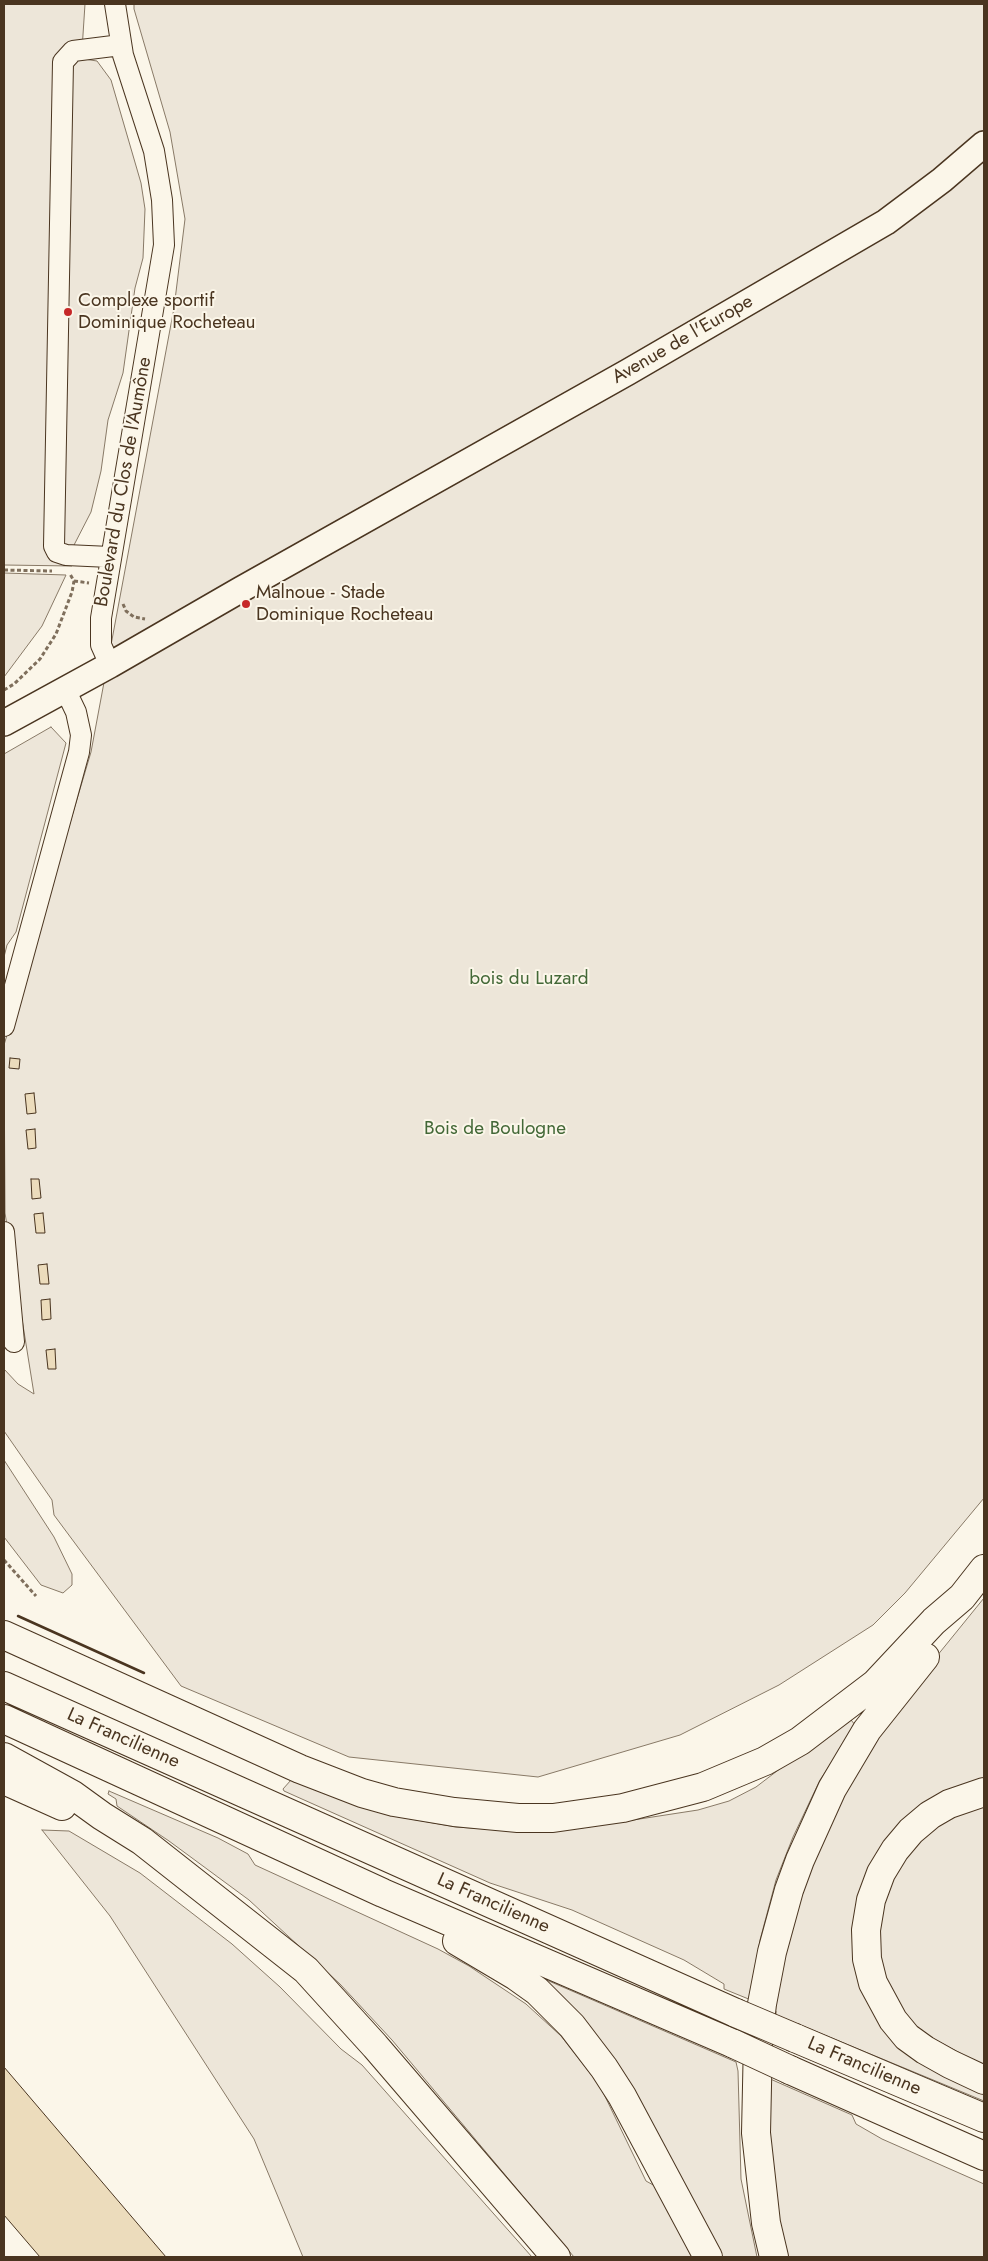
<!DOCTYPE html>
<html>
<head>
<meta charset="utf-8">
<style>
  body { margin:0 }
  #map { position:relative; width:988px; height:2261px; overflow:hidden; background:#fbf6e9; font-family:Jost,sans-serif }
  canvas { display:block }
  .frame { position:absolute; inset:0; border:5px solid #4a3520; pointer-events:none }
</style>
</head>
<body>
<div id="map">
<canvas width="988" height="2261"></canvas>
<div class="frame"></div>
</div>
<script>
const c = document.querySelector('canvas').getContext('2d');
c.lineJoin = 'round';
function fillPath(path, color) { c.fillStyle = color; c.fill(path, 'evenodd'); }
const poly = rows => new Path2D(rows.map(r => 'M' + r).join(''));
function strokePath(path, color, width, dash) { c.strokeStyle = color; c.lineWidth = width; c.lineCap = dash ? 'butt' : 'round'; c.setLineDash(dash || []); c.stroke(path); }
function drawText(font, color, halo, rows, align = 'center') {
  c.font = font + ' Jost,sans-serif'; c.lineWidth = 4; c.setLineDash([]); c.textBaseline = 'middle'; c.strokeStyle = halo; c.fillStyle = color; for (const [text, x, y, turn = 0] of rows) {
    c.save(); c.translate(x, y); c.rotate((+turn || 0) * Math.PI / 180); c.textAlign = isNaN(turn) ? turn : align; if (halo) c.strokeText(text, 0, 0); c.fillText(text, 0, 0); c.restore();
  }
}
const green = poly([
  [4,4,85,4,82,50,84,59,97,61,111,80,141,183,145,209,143,258,135,288,123,373,108,420,101,471,91,512,73,547,72,566,4,565,4,4],
  [134,4,984,4,984,1498,905,1593,873,1625,779,1685,680,1735,538,1777,349,1757,181,1686,54,1515,52,1500,4,1431,4,1369,18,1384,34,1394,5,1213,4,1045,91,752,174,308,185,219,170,132,134,9,134,4],
  [4,573,66,575,42,626,4,677,4,573],
  [51,727,66,743,16,932,7,945,4,957,4,754,51,727],
  [4,1460,54,1537,72,1574,72,1585,63,1593,41,1585,4,1537,4,1460],
  [984,1598,984,1781,899,1829,862,1987,984,2091,984,2101,776,2015,776,2011,772,2008,789,1922,842,1793,902,1699,984,1598],
  [851,1720,856,1726,820,1780,793,1837,776,1880,760,1940,751,2000,724,1989,724,1984,684,1960,572,1910,490,1883,284,1791,283,1789,291,1780,389,1815,456,1827,520,1831,581,1828,698,1810,729,1801,756,1787,798,1755,851,1720],
  [109,1791,218,1838,248,1854,255,1865,438,1949,469,1966,526,2004,561,2036,600,2086,646,2181,655,2186,692,2257,574,2257,392,2040,340,1984,249,1900,169,1841,117,1806,116,1799,108,1794,109,1791],
  [984,1803,984,2066,921,2032,908,2020,886,1981,879,1950,879,1911,896,1868,924,1835,959,1810,984,1803],
  [42,1830,69,1831,140,1873,232,1944,280,1987,341,2049,362,2065,532,2257,303,2257,254,2139,110,1916,42,1830],
  [542,1978,736,2062,738,2071,741,2179,757,2257,718,2257,542,1978],
  [768,2078,852,2115,856,2124,882,2139,984,2184,984,2257,782,2257,768,2177,768,2078]
]);
fillPath(green, '#ede6d9');
strokePath(green, '#887966', 1);
const building = poly([
  [10,1058,20,1059,19,1069,9,1068,10,1058],
  [34,1093,36,1113,27,1114,25,1094,34,1093],
  [35,1129,36,1148,28,1149,26,1130,35,1129],
  [31,1179,39,1179,41,1198,32,1199,31,1179],
  [43,1213,45,1233,36,1233,34,1214,43,1213],
  [47,1264,49,1284,40,1284,38,1265,47,1264],
  [50,1299,51,1319,42,1320,41,1300,50,1299],
  [55,1349,56,1369,48,1369,46,1350,55,1349],
  [4,2067,166,2257,40,2257,4,2215,4,2067]
]);
fillPath(building, '#ecdcbc');
strokePath(building, '#4a3520', 1);
const minor = poly([
  [110,557,66,555,57,552,54,546,63,62,73,51,121,45],
  [110,665,101,645,101,618,164,245,162,200,154,151,123,55,115,4],
  [4,1026,79,752,81,735,76,712,65,689],
  [4,1232,14,1342]
]);
const major = poly([
  [4,723,110,665,240,590,628,372,886,222,942,180,984,144]
]);
const highway = poly([
  [4,1635,300,1769,362,1793,394,1802,454,1812,518,1818,553,1818,623,1808,703,1787,765,1761,800,1741,875,1684,934,1621,962,1597,984,1569],
  [4,1686,736,2013],
  [4,1719,383,1893,734,2044],
  [4,1757,73,1795,102,1816,142,1841,306,1970,375,2046,556,2257],
  [4,1780,62,1806],
  [984,1792,949,1804,930,1815,911,1831,895,1850,881,1873,871,1900,866,1930,867,1959,873,1983,893,2020,907,2037,925,2050,950,2064,984,2080],
  [457,1941,516,1976,537,1991,572,2026,604,2068,622,2096,708,2257],
  [795,2038,984,2118],
  [790,2070,984,2156],
  [774,2257,766,2223,756,2133,758,2039,762,2004,772,1952,789,1890,800,1860,832,1789,867,1730,925,1657]
]);
strokePath(minor, '#4a3520', 22);
strokePath(major, '#4a3520', 28);
strokePath(highway, '#4a3520', 30);
strokePath(poly([
  [4,570,52,571],
  [74,581,89,583],
  [123,604,126,611,134,617,145,619],
  [4,690,14,684,40,659,56,634,72,592,74,581,70,574],
  [4,1560,36,1596]
]), '#7f6f5c', 3, [4, 2.5]);
strokePath(minor, '#fbf6e9', 20);
strokePath(major, '#fbf6e9', 25);
strokePath(highway, '#fbf6e9', 28);
const highwayBridge = poly([
  [736,2013,795,2038],
  [734,2044,790,2070]
]);
strokePath(highwayBridge, '#4a3520', 30, []);
strokePath(highwayBridge, '#fbf6e9', 28);
strokePath(poly([
  [18,1616,144,1673]
]), '#4a3520', 2.5);
for (const [x, y, r, color] of [
  [68,312,5,"#c62828"],
  [246,604,5,"#c62828"]
]) { const dot = new Path2D(); dot.arc(x, y, r, 0, 2 * Math.PI); c.fillStyle = color; c.fill(dot); strokePath(dot, '#fbf6e9', 2); }
drawText('19px', '#4a3520', '#fbf6e9', [
  ["Complexe sportif",78,301],
  ["Dominique Rocheteau",78,323],
  ["Malnoue - Stade",256,593],
  ["Dominique Rocheteau",256,615]
], 'left');
drawText('19px', '#4a3520', '#fbf6e9', [
  ["Avenue de l'Europe",683,340,-30],
  ["Boulevard du Clos de l'Aumône",124,482,-80],
  ["La Francilienne",123,1739,24],
  ["La Francilienne",493,1904,24],
  ["La Francilienne",864,2067,23]
]);
drawText('19px', '#436837', '#fbf6e9', [
  ["bois du Luzard",529,979],
  ["Bois de Boulogne",495,1129]
]);
</script>
</body>
</html>
